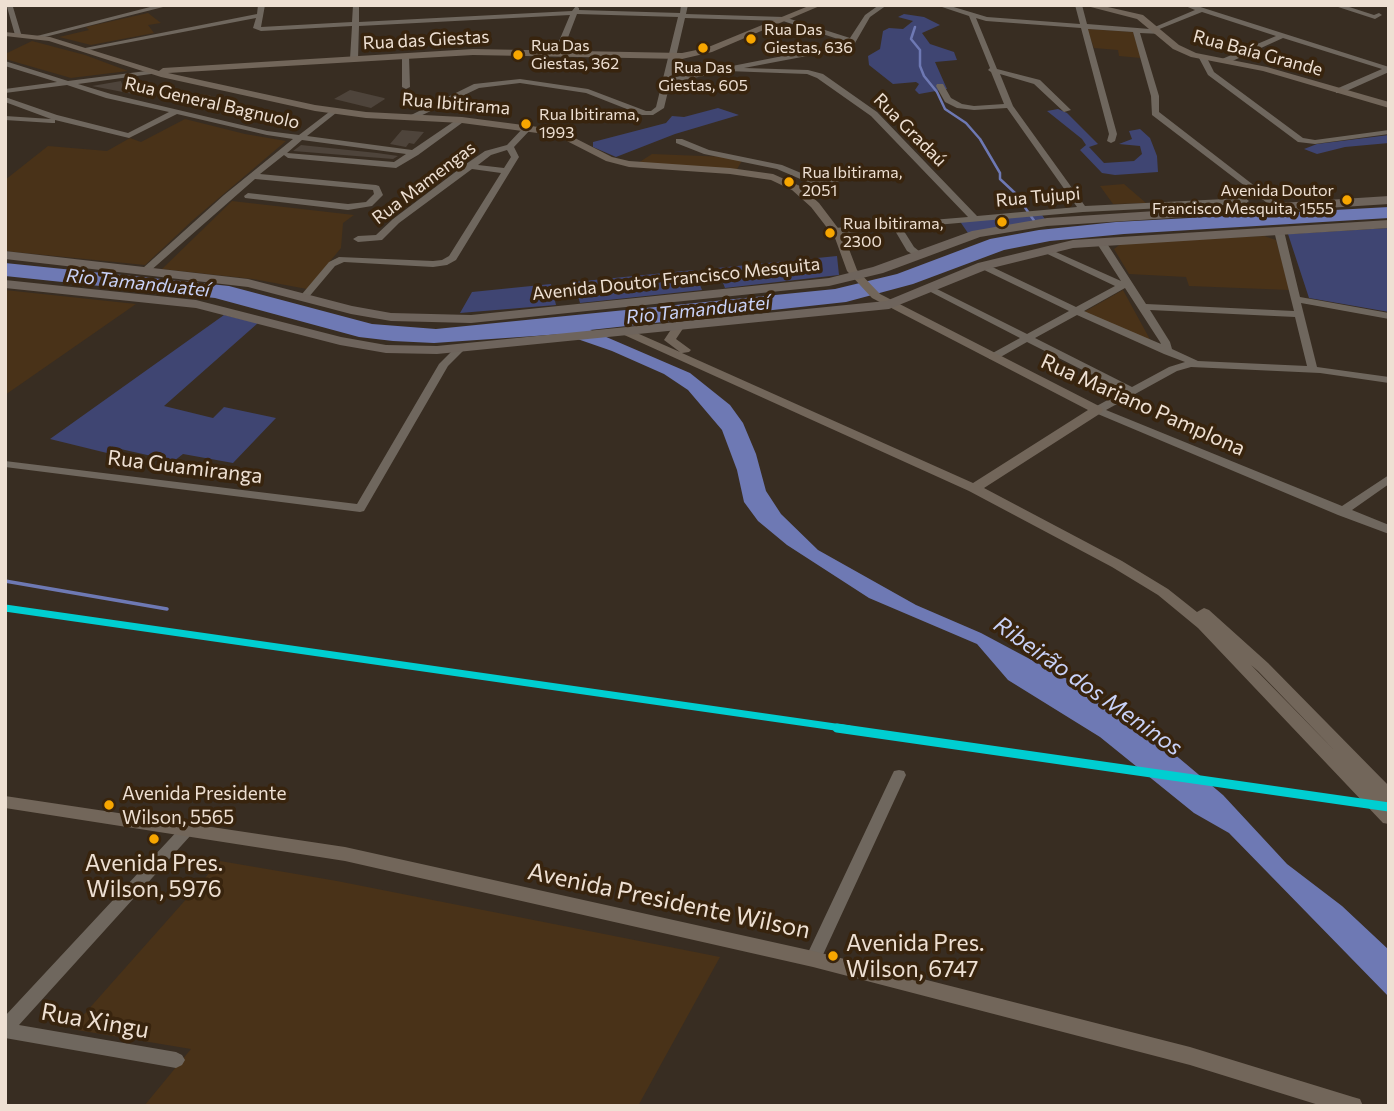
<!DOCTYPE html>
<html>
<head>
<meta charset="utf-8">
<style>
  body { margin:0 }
  #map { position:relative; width:1394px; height:1111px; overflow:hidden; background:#382d22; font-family:Commissioner,sans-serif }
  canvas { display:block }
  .frame { position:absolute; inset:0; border:7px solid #eee0d3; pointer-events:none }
</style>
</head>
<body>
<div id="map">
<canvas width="1394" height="1111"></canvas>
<div class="frame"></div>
</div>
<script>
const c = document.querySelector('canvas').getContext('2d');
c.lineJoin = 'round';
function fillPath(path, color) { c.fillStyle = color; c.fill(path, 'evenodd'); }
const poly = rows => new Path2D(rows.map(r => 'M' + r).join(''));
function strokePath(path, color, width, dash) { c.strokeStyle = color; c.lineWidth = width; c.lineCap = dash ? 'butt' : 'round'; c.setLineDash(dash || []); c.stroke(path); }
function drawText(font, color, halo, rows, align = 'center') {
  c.font = font + ' Commissioner,sans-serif'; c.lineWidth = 7; c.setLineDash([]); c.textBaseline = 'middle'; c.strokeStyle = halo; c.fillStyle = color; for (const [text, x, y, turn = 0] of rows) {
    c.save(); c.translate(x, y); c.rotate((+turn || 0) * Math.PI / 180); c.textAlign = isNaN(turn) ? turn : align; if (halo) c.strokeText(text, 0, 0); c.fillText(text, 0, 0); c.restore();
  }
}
fillPath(poly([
  [148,13,161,23,148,25,154,33,91,45,59,37,89,30,86,27],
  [1087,29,1133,32,1141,58,1119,56,1118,50,1094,48],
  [32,41,85,55,128,71,71,78,5,59,5,54],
  [185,119,245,134,286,141,193,220,145,265,5,251,5,180,48,146,107,151,130,138,141,142],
  [652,154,728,157,743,159,736,171,638,163],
  [1124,184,1146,203,1113,204,1100,186],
  [232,201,354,215,343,223,341,248,307,289,253,279,162,269],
  [1264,236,1276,240,1290,290,1189,286,1186,277,1129,274,1114,249,1122,243],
  [5,290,136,304,5,395],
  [1123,290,1153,345,1084,312],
  [220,861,337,881,720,957,638,1106,144,1106,191,1049,71,1029]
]), '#493218');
fillPath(poly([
  [904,14,924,17,940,25,922,33,930,44,954,52,957,60,935,62,947,89,919,94,915,90,919,84,916,82,893,84,869,65,868,56,880,49,883,31,889,28,903,29,913,21,898,17],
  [718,108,739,115,675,134,616,157,593,147,593,142,666,123,672,116,684,117],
  [1058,109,1067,113,1098,144,1089,147,1104,163,1134,161,1142,154,1140,146,1119,144,1132,139,1129,131,1140,129,1150,138,1157,156,1158,172,1115,175,1102,173,1080,150,1086,145,1082,139,1047,111],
  [1389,135,1389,143,1345,147,1317,154,1304,149,1317,144],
  [1040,212,1047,222,970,236,959,220],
  [1389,228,1389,312,1309,298,1288,234],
  [837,256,839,275,725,288,717,268],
  [694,270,702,290,580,303,574,282],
  [551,284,556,305,460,313,472,292],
  [224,315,258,323,164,406,213,418,224,407,276,418,233,463,183,454,174,461,116,448,107,453,50,439]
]), '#3f4572');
fillPath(poly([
  [1389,207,1389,218,1124,234,1050,241,1004,250,913,284,846,302,590,330,690,373,730,405,743,423,756,454,766,491,781,514,818,550,916,605,981,633,1071,681,1167,748,1223,795,1287,864,1342,906,1389,950,1389,997,1229,833,1194,813,1100,737,1008,680,977,644,869,598,787,545,758,521,744,502,737,470,722,430,688,390,664,374,612,351,563,334,434,343,393,341,359,337,215,298,5,276,5,263,229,286,372,324,436,329,835,289,897,274,990,239,1039,230,1116,222]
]), '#6e79b4');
strokePath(poly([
  [915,27,911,39,920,50,920,66,924,76,937,92,945,109,966,123,980,139,1000,173,1000,179,1015,193,1035,222]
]), '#6e79b4', 2.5);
strokePath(poly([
  [5,581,167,609]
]), '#6e79b4', 3.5);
fillPath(poly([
  [121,81,124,89,133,84,147,87,133,94,92,86],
  [350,90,384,98,385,99,371,108,334,99],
  [202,94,216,97,214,98,237,103,222,112,209,109,213,106,188,101],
  [402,130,424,132,414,144,409,143,406,147,390,144],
  [301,145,377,153,398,156,393,159,293,151]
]), '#4e443b');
fillPath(poly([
  [11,5,13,7,22,37,15,35,7,7,11,5],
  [158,5,171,5,37,39,33,37,158,5],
  [258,5,265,5,261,27,352,22,353,5,359,5,359,22,572,11,576,6,579,8,579,10,680,13,681,5,688,5,686,14,784,17,850,38,865,15,879,5,887,5,870,17,855,43,849,48,744,68,808,70,823,74,877,112,977,216,1077,207,1007,108,974,110,957,108,945,102,936,86,937,84,943,84,951,98,962,104,974,106,1004,104,991,72,988,70,990,68,969,16,936,5,947,5,987,17,1080,24,1075,5,1082,5,1087,24,1150,29,1195,10,1183,5,1194,5,1389,67,1389,72,1342,93,1336,93,1336,89,1382,69,1283,38,1228,63,1222,63,1222,59,1276,36,1202,12,1157,30,1161,30,1161,34,1140,33,1159,96,1159,112,1278,204,1278,208,1275,209,1152,115,1151,96,1133,32,1088,29,1117,134,1115,141,1111,143,1107,141,1109,134,1081,28,986,21,976,18,997,69,1040,80,1071,110,1064,112,1034,84,1000,74,1013,106,1085,206,1245,198,1249,201,1245,204,1083,212,902,228,914,247,924,255,919,258,907,251,894,229,835,234,830,231,835,228,968,217,871,116,817,78,807,74,727,71,670,83,664,108,653,115,642,115,586,93,520,83,479,88,414,119,407,117,474,84,520,79,588,89,646,111,651,111,656,107,678,17,577,14,562,53,558,55,554,53,570,15,359,26,358,59,354,61,350,59,352,26,261,31,253,28,256,18,84,51,80,49,257,14,258,5],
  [685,18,783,21,847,42,844,44,671,78,685,18],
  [1332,5,1343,5,1374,15,1379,13,1382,15,1375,19,1332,5],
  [402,54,409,56,410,87,406,89,402,87,402,54],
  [1200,56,1206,56,1214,72,1303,138,1315,140,1389,130,1389,134,1315,144,1298,142,1208,75,1199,58,1200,56],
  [5,61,68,81,154,70,155,72,151,74,78,84,111,94,267,131,299,135,333,109,337,111,336,113,307,136,412,150,459,118,466,120,418,155,396,168,288,158,284,155,260,174,376,185,379,186,383,195,372,206,348,210,245,198,244,196,248,193,348,204,366,202,374,194,373,190,255,179,149,272,146,273,141,270,143,268,224,195,293,139,267,135,177,114,129,138,55,120,55,123,52,123,5,120,5,116,51,119,5,102,5,97,57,115,128,133,169,112,106,98,67,85,5,93,5,89,57,82,5,66,5,61],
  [302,140,406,154,394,162,287,153,302,140],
  [524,127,531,129,514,147,519,157,456,260,447,265,433,267,344,262,335,266,308,298,302,298,302,294,329,262,339,257,433,261,442,260,449,256,501,173,472,169,399,223,382,240,358,242,353,239,358,236,376,235,393,219,466,164,485,151,507,145,524,127],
  [507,150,511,157,504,168,478,165,491,155,507,150],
  [676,139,682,139,709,150,782,165,813,178,833,177,861,167,865,170,837,182,812,184,777,169,704,154,676,143,676,139],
  [1279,228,1284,231,1300,297,1389,313,1389,319,1301,303,1317,367,1389,377,1389,383,1320,373,1191,367,1177,371,1106,410,1342,506,1389,475,1389,484,1352,510,1389,525,1389,534,1338,515,1093,412,1092,410,1093,408,1124,391,1027,342,997,359,989,359,989,355,1020,338,925,289,930,286,933,287,1027,334,1069,311,980,268,980,264,986,264,1076,307,1115,286,1039,250,1041,248,1047,248,1121,281,1096,242,1101,239,1106,242,1146,304,1294,311,1274,231,1279,228],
  [1125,288,1160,342,1161,344,1084,311,1125,288],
  [1150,310,1295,317,1307,366,1198,361,1172,349,1170,342,1150,310],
  [1077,315,1164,354,1185,362,1169,367,1132,387,1035,338,1077,315],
  [460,346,465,349,448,366,364,511,360,512,5,467,5,461,357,504,439,364,456,347,460,346],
  [899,770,904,771,906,775,821,959,819,964,813,966,807,964,805,959,892,775,894,771,899,770],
  [186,825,191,827,193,831,191,835,19,1025,176,1052,182,1055,185,1060,182,1065,176,1068,5,1038,5,1016,181,827,186,825]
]), '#6f675e');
fillPath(poly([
  [811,5,822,5,712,52,682,59,473,55,168,73,315,105,366,112,462,117,546,128,567,134,612,157,629,161,730,168,773,174,800,186,819,203,844,236,857,270,880,294,1101,407,1103,410,1101,413,984,488,1122,561,1168,589,1197,612,1204,608,1209,610,1268,663,1389,786,1389,803,1384,802,1389,807,1389,824,1383,823,1198,628,1158,595,1112,567,969,491,622,334,622,330,630,330,680,352,664,340,674,325,682,325,684,327,676,339,691,350,689,352,682,353,973,483,1088,410,872,298,847,271,835,238,811,207,792,190,771,180,730,174,629,167,606,161,561,138,545,134,462,123,366,118,315,111,161,77,49,41,5,36,5,32,50,37,159,71,163,68,473,49,682,53,706,48,811,5],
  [1251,665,1258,671,1336,752,1251,665],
  [1083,5,1099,5,1143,15,1179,45,1196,53,1267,67,1389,102,1389,108,1263,71,1191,57,1173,49,1137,19,1083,5],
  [5,796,345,847,813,951,1190,1047,1353,1097,1360,1099,1363,1106,1322,1106,1190,1065,813,967,345,861,5,808,5,796]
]), '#72665a');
fillPath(poly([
  [1389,196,1389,204,1047,226,980,237,883,273,829,286,471,323,391,321,351,314,248,287,5,259,5,251,248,279,352,306,391,313,471,315,829,278,873,267,972,231,1047,218,1389,196],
  [1389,220,1389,228,1073,248,988,269,889,309,437,354,386,353,340,345,196,308,5,288,5,280,196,300,341,337,386,345,437,346,886,301,978,263,1073,240,1389,220]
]), '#6e645c');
strokePath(poly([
  [5,608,849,729]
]), '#00ced1', 7);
strokePath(poly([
  [837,728,1389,807]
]), '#00ced1', 9);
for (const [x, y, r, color] of [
  [751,39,6,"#f7a600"],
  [703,48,6,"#f7a600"],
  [518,55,6,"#f7a600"],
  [526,124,6,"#f7a600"],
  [789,182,6,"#f7a600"],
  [1347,200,6,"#f7a600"],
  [1002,222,6,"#f7a600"],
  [830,233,6,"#f7a600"],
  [109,805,6,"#f7a600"],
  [154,839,6,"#f7a600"],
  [833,956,6,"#f7a600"]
]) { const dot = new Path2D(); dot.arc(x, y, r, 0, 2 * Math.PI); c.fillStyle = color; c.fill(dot); strokePath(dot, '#38240e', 2.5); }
drawText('16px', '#eee0d3', '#38240e', [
  ["Rua Das",764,30],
  ["Giestas, 636",764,48],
  ["Rua Das",531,46],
  ["Giestas, 362",531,64],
  ["Rua Das",703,68,"center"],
  ["Giestas, 605",703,86,"center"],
  ["Rua Ibitirama,",539,115],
  ["1993",539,133],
  ["Rua Ibitirama,",802,173],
  ["2051",802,191],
  ["Avenida Doutor",1334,191,"right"],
  ["Francisco Mesquita, 1555",1334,209,"right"],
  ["Rua Ibitirama,",843,224],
  ["2300",843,242]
], 'left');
drawText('18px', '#eee0d3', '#38240e', [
  ["Rua das Giestas",426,40,-3],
  ["Rua Baía Grande",1258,53,15],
  ["Rua General Bagnuolo",212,103,13],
  ["Rua Ibitirama",456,104,5],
  ["Rua Gradaú",910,130,45],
  ["Rua Mamengas",424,183,-37],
  ["Rua Tujupi",1038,197,-5],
  ["Avenida Doutor Francisco Mesquita",676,279,-6]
]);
drawText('italic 19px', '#c9d2f8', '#38240e', [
  ["Rio Tamanduateí",138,283,6],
  ["Rio Tamanduateí",698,310,-6]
]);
drawText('19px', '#eee0d3', '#38240e', [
  ["Avenida Presidente",122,794],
  ["Wilson, 5565",122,818]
], 'left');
drawText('21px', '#eee0d3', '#38240e', [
  ["Rua Mariano Pamplona",1143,405,24],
  ["Rua Guamiranga",185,467,7]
]);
drawText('italic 23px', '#c9d2f8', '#38240e', [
  ["Ribeirão dos Meninos",1088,686,35]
]);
drawText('23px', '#eee0d3', '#38240e', [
  ["Avenida Pres.",154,863],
  ["Wilson, 5976",154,889],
  ["Avenida Pres.",846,943,"left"],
  ["Wilson, 6747",846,969,"left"]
]);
drawText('24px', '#eee0d3', '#38240e', [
  ["Avenida Presidente Wilson",669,901,12],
  ["Rua Xingu",95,1021,10]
]);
</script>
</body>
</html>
